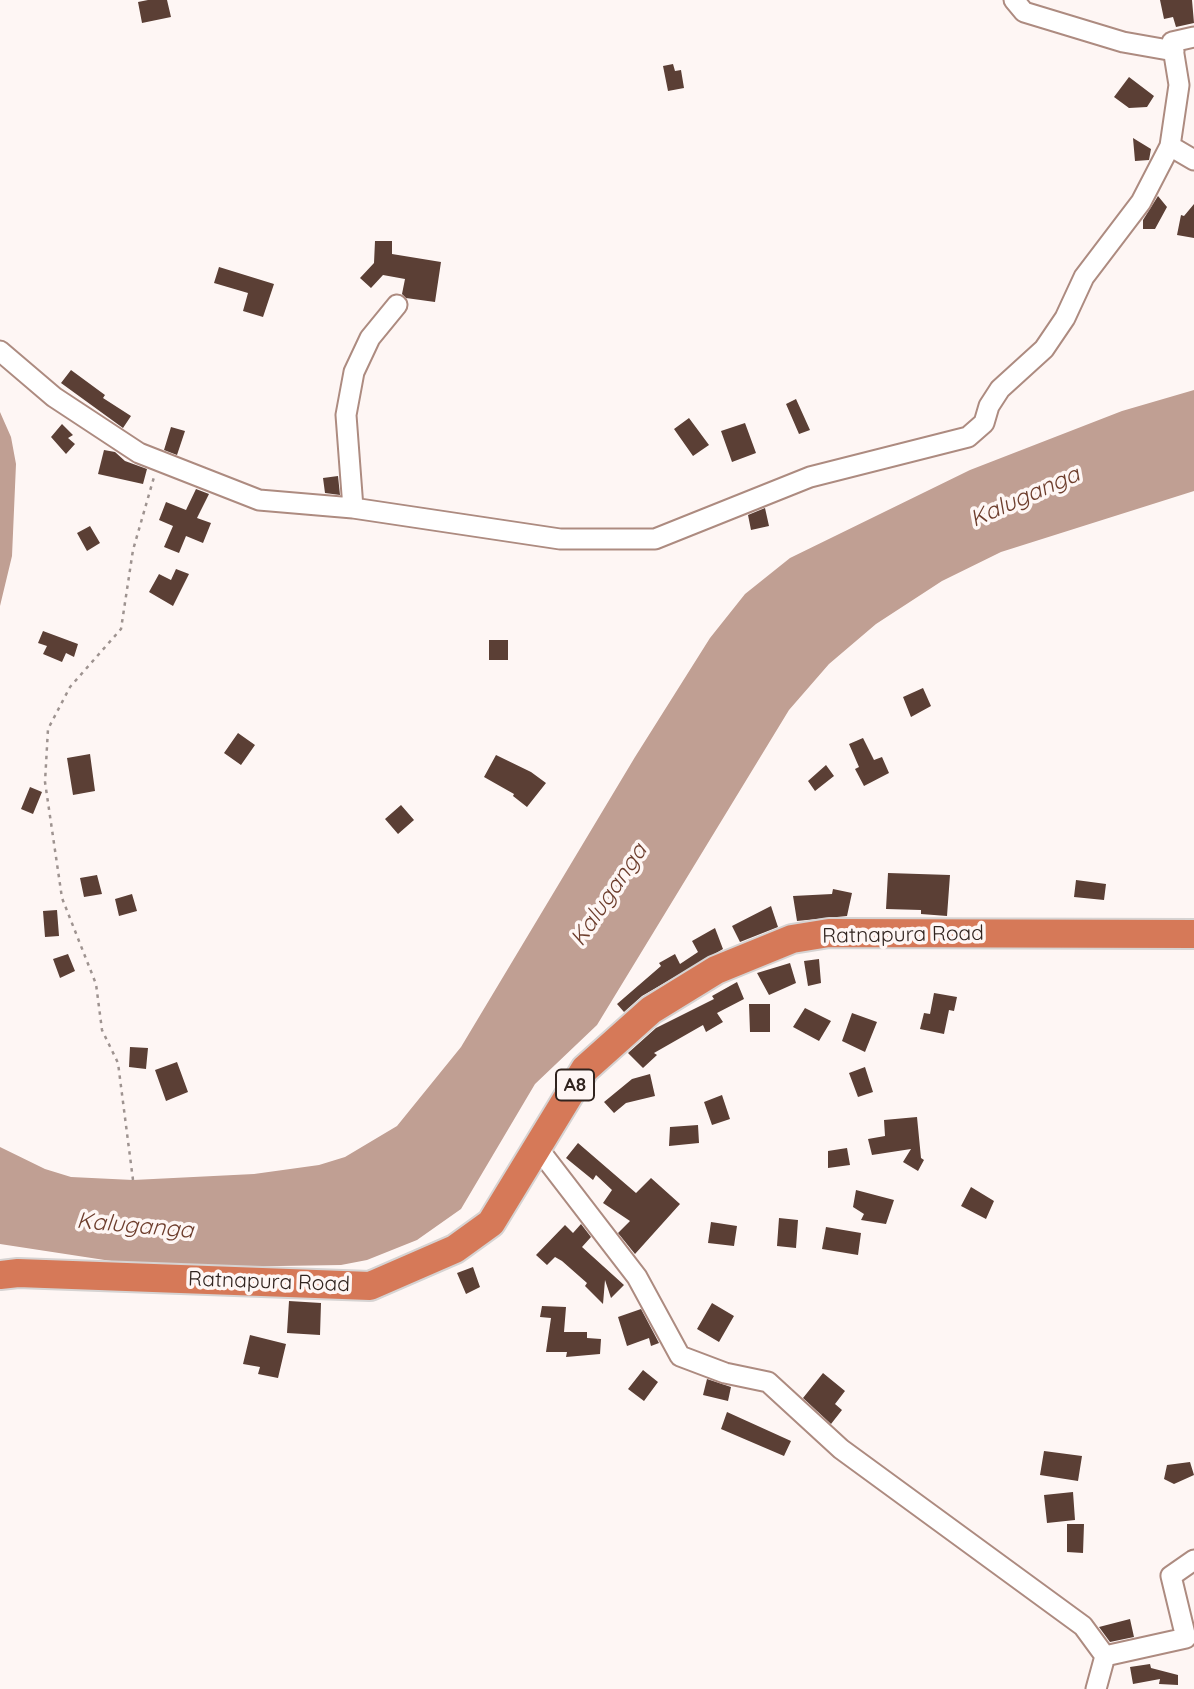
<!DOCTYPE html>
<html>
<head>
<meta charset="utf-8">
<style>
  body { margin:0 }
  canvas { display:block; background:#fef6f4 }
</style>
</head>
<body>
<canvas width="1194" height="1689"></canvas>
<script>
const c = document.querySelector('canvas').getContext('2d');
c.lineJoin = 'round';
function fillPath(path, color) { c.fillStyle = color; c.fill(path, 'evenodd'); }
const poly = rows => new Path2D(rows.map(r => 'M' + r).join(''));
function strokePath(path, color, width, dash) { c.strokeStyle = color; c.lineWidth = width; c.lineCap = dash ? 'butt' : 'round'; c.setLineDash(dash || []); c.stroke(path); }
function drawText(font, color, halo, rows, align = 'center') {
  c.font = font + ' Quicksand,sans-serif'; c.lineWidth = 7; c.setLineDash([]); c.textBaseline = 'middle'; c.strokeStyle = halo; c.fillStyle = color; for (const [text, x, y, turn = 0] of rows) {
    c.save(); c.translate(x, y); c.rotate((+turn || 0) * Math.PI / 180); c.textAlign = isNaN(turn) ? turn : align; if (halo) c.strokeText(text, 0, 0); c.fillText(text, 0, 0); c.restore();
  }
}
fillPath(poly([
  [1194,390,1194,491,1001,552,942,581,876,624,829,664,789,710,597,1025,535,1084,461,1209,417,1240,367,1260,341,1265,157,1268,0,1244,0,1147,45,1169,71,1177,133,1180,254,1174,319,1165,345,1157,397,1126,461,1047,635,757,710,638,745,594,790,558,970,470,1122,411],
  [0,412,11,437,16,464,12,556,0,606]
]), '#c09f93');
fillPath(poly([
  [148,0,167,0,171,17,142,23,138,2],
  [1160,0,1192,0,1194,23,1176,27,1173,17,1164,19],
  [673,64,675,71,681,70,684,88,668,91,663,66],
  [1129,77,1154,96,1147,107,1129,108,1114,97],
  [1133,138,1151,149,1149,160,1135,161],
  [1158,196,1167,207,1155,229,1143,229,1143,220],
  [1194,204,1194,238,1177,235,1181,215,1184,216],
  [375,241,392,241,392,254,441,262,435,302,406,298,402,294,405,279,383,275,371,288,360,278,374,263],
  [219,267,274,284,263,317,243,311,248,293,214,283],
  [71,370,105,395,103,398,131,416,123,428,61,383],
  [796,399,810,430,799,434,786,404],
  [689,418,709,445,693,456,674,429],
  [745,423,756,453,732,462,721,431],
  [62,424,73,435,68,438,75,444,66,454,51,437],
  [171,427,185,431,177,455,164,450],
  [104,450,115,452,125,461,147,469,143,484,98,474],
  [338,476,340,495,325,493,323,478],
  [196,489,209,494,197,518,211,523,203,543,186,536,179,553,164,547,173,526,159,520,166,502,186,510],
  [765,508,769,526,751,530,748,515],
  [90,526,100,543,87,551,77,533],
  [176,569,189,574,173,606,149,592,159,574,171,580],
  [43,631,78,644,74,657,66,653,62,662,43,654,47,646,38,643],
  [489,640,508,640,508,660,489,660],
  [923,688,931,706,911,717,903,697],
  [238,733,255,745,241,765,224,753],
  [863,738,874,760,882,757,889,773,864,786,855,769,859,767,849,744],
  [90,754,95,791,73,795,67,758],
  [496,755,531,772,546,783,527,807,513,796,514,794,484,777],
  [826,765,834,776,815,791,808,781],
  [30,787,42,792,33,814,21,809],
  [401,805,414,820,398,834,385,819],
  [888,873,950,875,947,916,921,914,921,910,886,909],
  [97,875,102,894,84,897,80,878],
  [1076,880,1106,884,1104,900,1074,897],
  [833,889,852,893,847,916,797,921,793,896,832,894],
  [132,894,137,911,119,916,115,899],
  [771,906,778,927,740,942,732,926],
  [57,910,59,936,45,937,43,911],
  [715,928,723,949,642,996,624,1012,617,1004,661,966,659,963,675,954,680,964,698,952,692,941],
  [68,954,75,971,60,978,53,959],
  [819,959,821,983,808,986,804,961],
  [790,963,796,983,769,995,757,973],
  [737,982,744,999,717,1013,723,1022,706,1032,703,1025,654,1053,657,1055,643,1068,628,1053,656,1028,714,999,712,996],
  [934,993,957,997,954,1011,949,1010,944,1034,920,1029,924,1013,930,1014],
  [749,1004,770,1004,770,1032,750,1032],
  [805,1008,831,1021,819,1041,793,1027],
  [852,1013,877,1022,865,1052,842,1041],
  [130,1047,148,1048,146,1069,129,1067],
  [177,1062,188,1092,166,1101,155,1070],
  [865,1067,873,1092,858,1097,849,1073],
  [650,1074,655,1096,626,1103,614,1113,604,1102,632,1079],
  [722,1095,730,1119,712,1125,704,1102],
  [917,1117,921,1158,924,1160,918,1171,903,1162,911,1149,872,1155,868,1139,885,1136,884,1120],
  [698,1125,699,1143,669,1146,670,1127],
  [578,1143,636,1193,651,1178,680,1204,635,1254,618,1233,630,1221,603,1203,612,1190,596,1175,593,1180,566,1158],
  [847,1148,850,1165,828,1168,828,1151],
  [971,1187,994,1201,986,1219,961,1206],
  [856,1190,894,1200,886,1224,861,1220,864,1214,853,1207],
  [779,1218,798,1220,796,1248,777,1246],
  [711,1222,737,1226,734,1246,708,1243],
  [581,1224,591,1237,582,1247,624,1285,611,1298,605,1280,603,1304,585,1286,587,1283,562,1261,555,1257,547,1265,536,1255,565,1225,573,1233],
  [826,1227,861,1233,858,1255,822,1249],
  [473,1267,480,1287,466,1294,457,1273],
  [289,1301,321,1303,320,1335,287,1333],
  [712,1303,734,1316,719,1342,697,1329],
  [542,1306,566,1307,564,1332,587,1332,587,1338,601,1339,600,1354,566,1357,567,1352,546,1352,551,1318,540,1317],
  [641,1309,659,1343,651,1346,649,1338,627,1346,618,1317],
  [250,1335,286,1344,278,1378,258,1374,260,1367,243,1364],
  [643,1370,658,1382,644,1401,628,1389],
  [823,1373,845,1391,835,1404,842,1410,831,1424,803,1398],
  [707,1379,731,1387,728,1401,703,1395],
  [727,1412,791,1441,784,1456,721,1429],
  [1044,1451,1082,1456,1078,1481,1040,1475],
  [1190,1462,1194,1475,1174,1484,1164,1479,1167,1465],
  [1073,1492,1075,1520,1047,1523,1044,1495],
  [1067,1524,1084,1524,1083,1553,1067,1552],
  [1130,1619,1134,1637,1110,1642,1099,1627],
  [1150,1664,1151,1668,1178,1675,1178,1685,1159,1684,1160,1679,1133,1684,1130,1667]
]), '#5b3f35');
const minor = poly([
  [1014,0,1024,12,1123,42,1174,51],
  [1170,146,1194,160],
  [0,351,54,397,139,453,259,500,353,508,560,539,655,539,810,477,968,437,984,423,989,406,1000,389,1044,349,1065,318,1084,277,1141,202,1170,146,1179,85,1172,42,1194,37],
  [353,508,346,415,354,372,370,338,397,305],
  [537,1147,637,1277,680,1356,725,1373,768,1382,841,1449,1083,1626,1105,1656],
  [1096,1689,1105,1656,1186,1638,1171,1576,1194,1560]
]);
const highway = poly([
  [0,1275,18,1273,370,1286,455,1249,491,1223,585,1069,651,1010,716,970,792,939,829,933,1194,934]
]);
strokePath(minor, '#ad8b80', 23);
strokePath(highway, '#d6d3d2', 32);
strokePath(poly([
  [133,1180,118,1063,102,1030,96,984,62,898,45,782,48,729,70,687,121,629,133,550,154,477]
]), '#9e9390', 2.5, [3.5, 5]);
strokePath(minor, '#fff', 19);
strokePath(highway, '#d67958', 28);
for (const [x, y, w] of [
  [575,1085,38]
]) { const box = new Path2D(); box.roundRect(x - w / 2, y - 15.5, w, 31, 5); c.fillStyle = '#fef6f4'; c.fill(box); strokePath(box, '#31241f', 2); }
drawText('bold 19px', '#31241f', null, [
  ["A8",575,1085]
]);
drawText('21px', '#31241f', '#fef6f4', [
  ["Ratnapura Road",903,935,-1],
  ["Ratnapura Road",269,1282,2]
]);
drawText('italic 23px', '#6d3d2c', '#fef6f4', [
  ["Kaluganga",1025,497,-24],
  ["Kaluganga",609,895,-56],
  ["Kaluganga",135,1226,5]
]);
</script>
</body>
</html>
